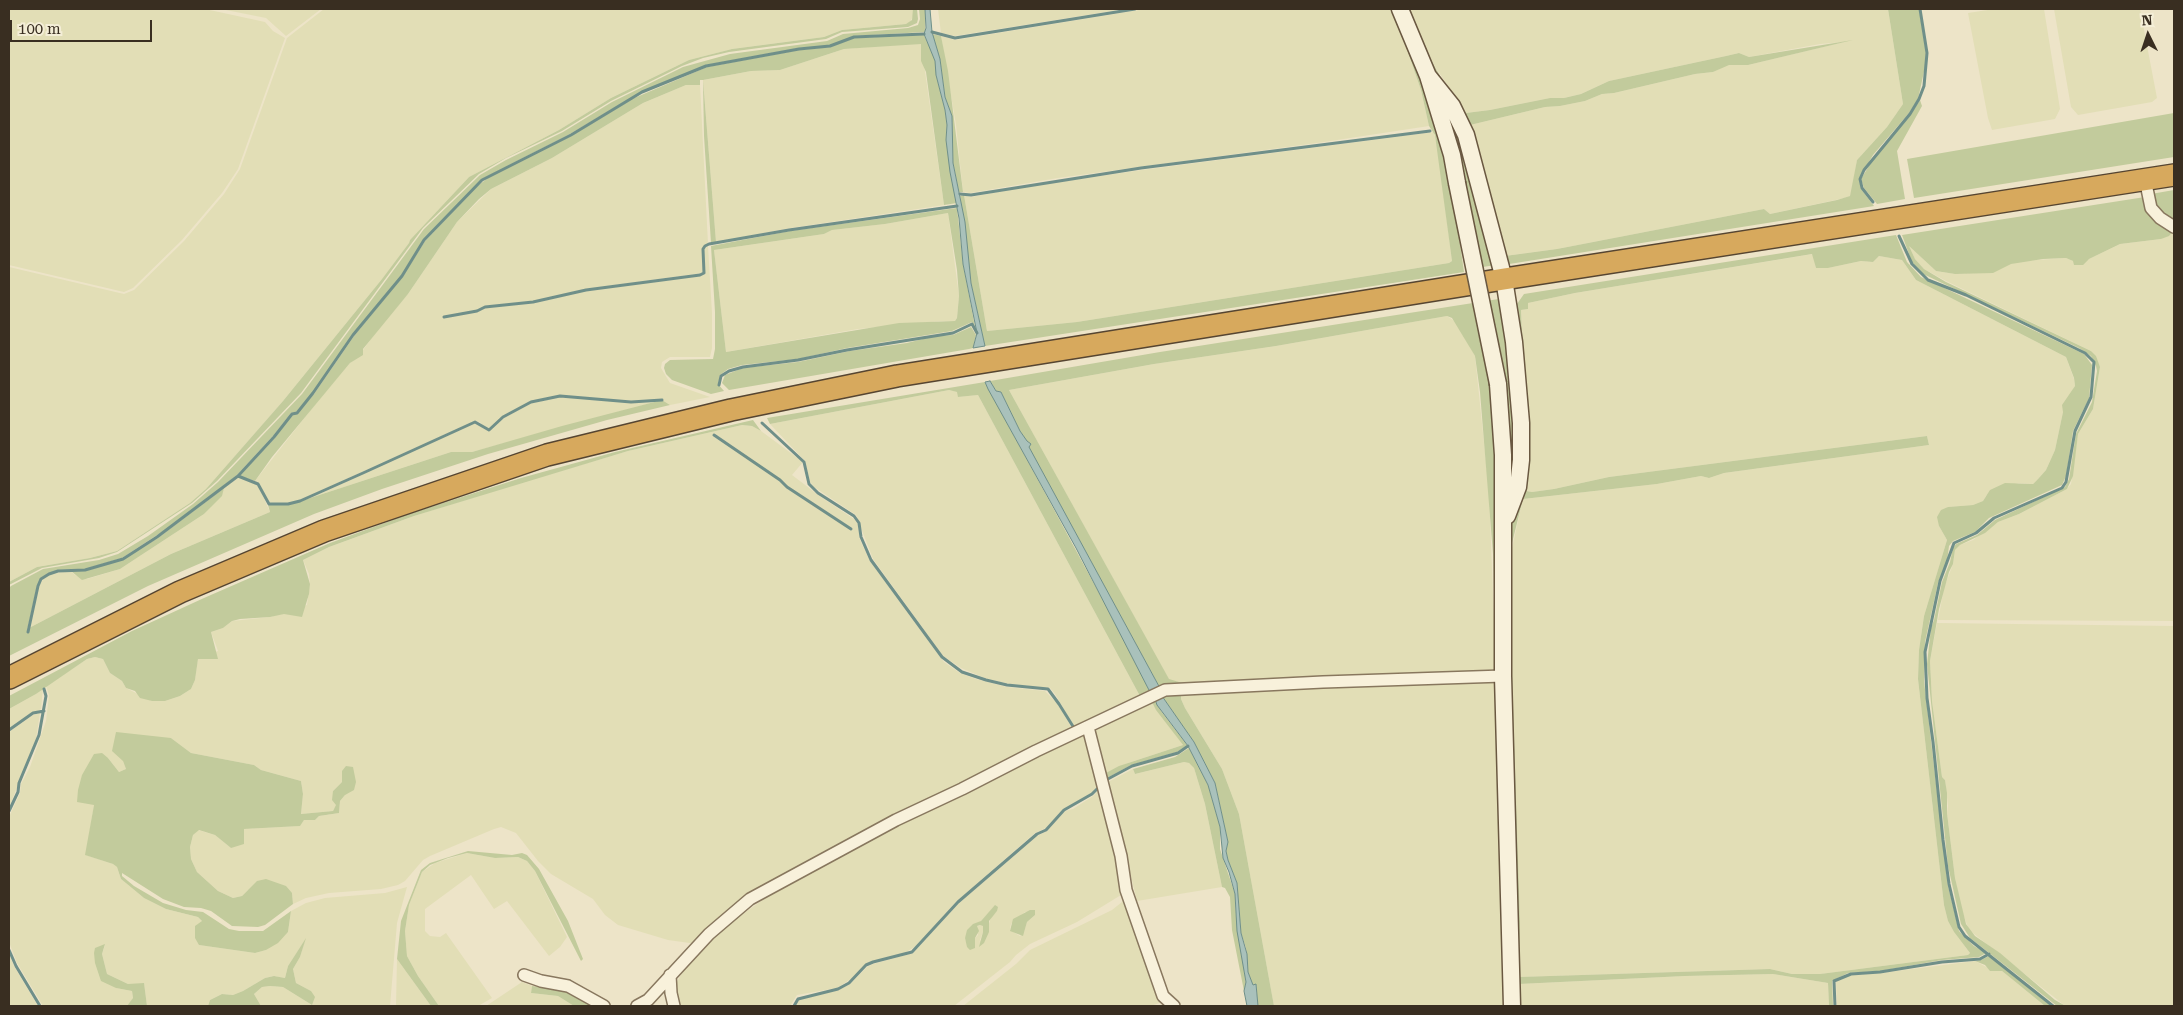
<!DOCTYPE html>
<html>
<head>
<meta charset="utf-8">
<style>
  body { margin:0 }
  #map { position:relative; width:2183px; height:1015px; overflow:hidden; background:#ede4c8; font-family:"Roboto Serif",serif }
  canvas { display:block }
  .frame { position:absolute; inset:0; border:10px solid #392e21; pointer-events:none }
  .north { position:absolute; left:2123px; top:10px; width:50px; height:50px; -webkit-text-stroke:4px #f4eed7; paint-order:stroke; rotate:356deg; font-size:14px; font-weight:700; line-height:20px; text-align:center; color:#392e21 }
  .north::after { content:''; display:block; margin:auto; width:18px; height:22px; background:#392e21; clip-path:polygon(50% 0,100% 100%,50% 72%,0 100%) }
  .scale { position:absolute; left:10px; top:20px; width:142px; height:22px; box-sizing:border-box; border:2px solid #392e21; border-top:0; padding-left:6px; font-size:15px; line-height:18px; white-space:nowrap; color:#392e21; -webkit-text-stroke:4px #f4eed7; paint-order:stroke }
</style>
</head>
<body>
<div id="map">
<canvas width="2183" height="1015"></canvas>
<div class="frame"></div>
<div class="north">N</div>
<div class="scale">100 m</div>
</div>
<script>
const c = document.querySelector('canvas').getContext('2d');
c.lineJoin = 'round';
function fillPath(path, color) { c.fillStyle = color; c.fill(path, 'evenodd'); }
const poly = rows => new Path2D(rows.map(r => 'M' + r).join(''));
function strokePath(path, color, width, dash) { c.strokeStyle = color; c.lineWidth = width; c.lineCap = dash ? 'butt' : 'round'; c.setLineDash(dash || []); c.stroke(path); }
fillPath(poly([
  [9,9,205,9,265,22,273,31,285,38,238,169,222,193,182,240,133,288,124,292,9,265],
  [221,9,321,9,286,36,266,18],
  [324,9,913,9,913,16,910,23,906,24,842,30,824,37,732,49,689,60,611,98,559,130,469,177,410,240,409,243,382,279,283,401,206,489,190,503,117,551,90,558,37,567,9,582,9,267,124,294,134,290,184,241,224,194,240,169,287,38],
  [938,9,1125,9,955,36,941,33],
  [1145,9,1393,9,1421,90,1429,126,1324,142,1058,178,970,193,963,192,956,125,941,36,955,40],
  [1405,9,1888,9,1903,104,1887,127,1857,160,1852,190,1850,196,1845,198,1770,214,1764,209,1557,249,1505,256,1470,125,1545,107,1560,106,1585,101,1602,94,1614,93,1695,74,1713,72,1729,64,1748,65,1844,42,1820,44,1749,57,1739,53,1726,56,1609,81,1581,94,1564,98,1550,98,1490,110,1466,113,1434,65],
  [1994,9,2044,9,2060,109,2055,119,1992,130,1988,118,1968,13],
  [2054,9,2140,9,2157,98,2152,102,2078,115,2071,107],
  [921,43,944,205,791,228,716,242,703,80,751,71,780,70,844,49],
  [686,85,700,85,708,244,703,249,703,273,586,289,533,301,485,306,477,311,444,317,477,312,485,308,533,303,586,291,700,276,705,274,704,249,708,246,712,313,712,348,710,357,670,357,662,362,661,368,670,383,710,397,670,405,662,400,472,452,451,452,301,501,475,422,479,423,484,429,489,430,504,418,531,403,560,397,631,402,662,400,631,401,560,395,531,402,503,417,489,429,484,428,480,422,475,421,300,500,288,503,269,504,255,481,320,398,350,363,358,357,383,322,408,294,457,222,491,189,552,158,643,103],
  [1434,132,1438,150,1452,261,1449,263,1077,322,987,331,964,195,971,197,1031,186,1142,170],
  [948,213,959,296,957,318,955,321,941,321,858,329,726,352,714,250,824,234,832,230,885,224],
  [2174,230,2174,621,1938,620,1944,588,1953,564,1955,550,1960,545,1973,540,1998,522,2019,514,2067,489,2071,484,2078,434,2093,409,2100,367,2091,351,1946,281,1924,269,1915,259,1908,245,1936,271,1955,274,1973,273,2022,261,2066,258,2073,261,2089,259,2120,244,2161,239],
  [1813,254,1816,268,1828,268,1861,261,1873,262,1879,256,1902,260,1916,280,2066,357,2074,379,2075,386,2063,412,2055,450,2046,470,2038,479,2033,484,2018,483,1986,496,1983,501,1973,505,1948,507,1939,526,1947,540,1924,616,1919,650,1918,679,1944,905,1948,921,1954,932,1970,953,1968,955,1820,974,1792,974,1770,969,1519,977,1520,921,1509,582,1509,561,1523,499,1657,484,1701,476,1709,478,1724,473,1929,445,1927,436,1609,477,1554,489,1532,492,1526,491,1527,462,1521,310,1528,309,1528,303,1575,293],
  [1447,316,1456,322,1475,356,1489,491,1496,672,1189,685,1169,680,1009,390,1154,364,1276,346],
  [949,390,958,392,958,397,978,395,1141,698,1075,728,1055,694,1050,688,1010,684,987,679,961,668,943,656,873,559,856,515,814,487,810,482,805,461,770,424],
  [742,425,752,426,761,431,803,462,792,475,821,497,854,519,858,524,860,540,870,561,944,662,960,673,976,679,1007,687,1045,691,1058,704,1073,730,767,888,697,944,668,940,618,925,605,915,593,899,551,874,538,861,516,833,501,827,494,829,430,856,423,860,405,881,398,885,381,889,329,893,306,898,293,904,292,893,248,890,242,896,233,898,218,891,197,872,191,859,190,847,193,835,198,830,215,835,231,848,244,829,299,826,304,820,315,820,319,816,339,813,340,801,345,795,342,771,342,782,333,791,337,805,333,811,301,814,303,794,301,781,261,770,254,765,191,753,171,738,123,761,126,769,119,772,108,758,94,805,86,855,113,864,117,867,121,879,144,898,166,909,198,917,202,921,199,945,255,953,266,950,288,932,291,911,306,903,325,898,385,893,407,887,397,923,390,1006,261,1006,254,994,262,987,270,986,283,987,312,1005,311,991,296,983,293,969,300,957,305,940,288,966,285,978,274,976,265,978,243,991,233,995,222,994,210,1000,208,1006,147,1006,144,984,128,984,107,974,102,954,105,945,94,953,116,988,132,991,133,998,130,1004,127,1006,43,1006,17,963,9,942,9,817,20,793,21,784,30,767,46,721,49,695,46,686,87,659,95,657,103,659,110,673,122,681,126,688,152,701,165,701,180,696,191,689,195,680,198,658,218,651,211,632,223,628,232,621,270,617,307,605,310,584,309,574,303,560,329,547,414,516,513,485,628,451],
  [239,477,258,485,270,512,171,554,29,628,38,586,42,580,49,574,71,571,75,575,87,579,120,569,204,514,221,496,224,488],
  [1937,623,2174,626,2174,1006,2064,1005,1969,930,1961,909,1955,878,1947,813,1948,806,1945,780,1942,777,1932,701,1930,661],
  [1494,679,1499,685,1506,1006,1274,1006,1239,814,1222,769,1185,708,1181,699,1181,691],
  [43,688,41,709,9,729,9,709,36,694],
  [1152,702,1183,745,1128,763,1104,774,1094,731,1096,728],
  [40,713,36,739,9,808,9,732,33,715],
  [1085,732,1100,783,1092,793,1063,809,1046,828,1035,833,957,901,916,946,903,954,869,962,851,979,837,988,797,995,790,1006,678,1006,675,985,685,968,726,926,764,899,918,815],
  [1184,762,1189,763,1194,768,1205,804,1222,887,1137,901,1108,782,1133,769,1135,774],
  [1100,788,1118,857,1123,892,1121,895,1077,922,1030,944,1016,955,1010,962,954,1006,795,1006,798,1000,839,990,850,984,867,967,873,964,913,953,958,904,1037,836,1047,831,1065,811,1073,809,1093,796],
  [994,907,997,911,991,917,988,927,979,943,983,932,984,926,981,925,977,926,978,935,975,938,966,941,965,938],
  [1025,912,1035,915,1027,922,1024,932,1020,936,1010,930,1011,924],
  [467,853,495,858,518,857,527,861,535,871,567,937,560,947,549,956,507,901,494,909,471,875,425,909,425,931,430,936,440,937,446,933,492,998,478,1006,439,1006,418,976,407,956,405,931,409,905,422,872,435,863],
  [1126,897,1162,1002,1151,1006,963,1006,1016,964,1030,950,1112,910,1122,902],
  [9,954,14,966,38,1006,9,1006],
  [397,959,431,1006,396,1006],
  [1975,961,1994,971,2002,971,2045,1006,1837,1006,1836,981,1851,975,1881,973],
  [1773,974,1828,983,1829,1006,1520,1006,1519,984,1685,976],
  [522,982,532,986,531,993,558,996,574,1006,486,1006]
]), '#e2deb6');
fillPath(poly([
  [913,9,917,9,918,19,917,23,908,27,842,32,826,39,729,52,703,58,682,66,611,101,562,131,506,158,479,174,423,228,301,393,217,481,192,503,117,552,99,558,42,568,9,585,9,582,37,567,90,558,117,551,190,503,206,489,283,401,382,279,409,243,410,240,469,177,559,130,611,98,689,60,732,49,824,37,842,30,906,24,912,20],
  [919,9,925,9,925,32,854,36,830,46,799,48,706,65,641,92,570,134,482,179,424,239,402,275,352,335,313,393,296,412,291,413,273,436,237,475,180,520,122,558,85,569,58,570,49,573,41,579,37,586,27,631,29,628,171,554,270,512,268,505,288,504,301,501,451,452,472,452,562,426,662,400,670,405,607,420,488,454,382,489,314,514,148,586,9,656,9,588,11,586,43,569,99,560,118,554,148,536,193,504,218,482,302,394,424,229,480,175,506,160,563,132,612,102,683,67,730,54,827,41,843,34,908,28,918,25,920,19],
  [1393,9,1398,9,1449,167,1464,272,985,346,971,283,960,196,964,195,987,331,1077,322,1449,263,1452,261,1435,135,1429,126,1421,90],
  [1888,9,1919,9,1926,53,1925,67,1918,99,1909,113,1873,155,1859,179,1861,189,1874,206,1503,265,1482,183,1419,39,1447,88,1466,113,1490,110,1550,98,1564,98,1581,94,1609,81,1726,56,1739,53,1749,57,1853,40,1748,65,1729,65,1713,72,1695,74,1614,93,1602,94,1585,101,1560,106,1545,107,1470,125,1505,256,1557,249,1764,209,1770,214,1837,200,1850,196,1857,160,1887,127,1903,104],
  [932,34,941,36,948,71,963,192,959,192,953,163,952,116,945,97,940,59],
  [924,35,936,61,936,75,945,110,947,125,946,140,957,203,944,205,926,72,921,61,921,44,844,49,780,70,751,71,703,80,716,242,711,243,704,136,703,80,700,80,700,85,686,85,643,103,552,158,491,189,479,199,457,222,408,294,363,349,363,355,350,363,272,457,255,481,239,476,275,438,292,414,297,413,314,394,354,336,403,276,425,241,476,187,492,175,571,136,632,99,707,67,799,50,830,47,854,38],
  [1920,100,1922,106,1897,151,1905,199,1877,204,1864,188,1861,179,1875,156,1911,114],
  [1443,105,1450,109,1496,265,1476,268],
  [2174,113,2174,157,1914,198,1907,159],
  [2174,190,2174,224,2159,214,2151,194],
  [2145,197,2174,230,2169,236,2161,239,2120,244,2089,259,2083,265,2074,265,2073,261,2066,258,2043,259,2011,264,1993,273,1955,274,1936,271,1909,246,1915,259,1924,269,1946,282,2091,351,2096,356,2100,367,2093,409,2078,434,2073,476,2067,489,2019,514,1998,522,1985,533,1960,545,1955,550,1953,564,1949,572,1939,609,1930,661,1932,701,1942,777,1945,780,1947,793,1947,813,1955,878,1966,924,1975,936,2000,953,2055,1000,2064,1005,2073,1006,2057,1006,1970,938,1961,924,1948,866,1927,664,1931,628,1934,620,1942,582,1950,562,1953,548,1956,544,1977,535,1995,520,2065,487,2069,479,2076,434,2092,402,2097,371,2096,366,2091,356,2079,348,1921,273,1912,262,1902,235],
  [957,208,963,264,975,327,972,322,952,331,847,348,798,359,742,365,728,369,720,375,718,384,724,391,711,394,672,380,666,374,664,368,665,364,670,360,713,359,715,349,715,312,711,246,790,231],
  [948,213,957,270,959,296,957,318,955,321,899,323,726,352,714,250,824,234,832,230,885,224],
  [1896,235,1907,262,1921,277,2084,354,2092,365,2089,398,2073,431,2066,476,2062,485,1989,518,1975,532,1953,541,1949,546,1947,561,1938,583,1925,642,1924,681,1948,886,1959,931,1974,946,1986,953,1979,957,1942,960,1880,971,1848,973,1832,981,1833,1006,1829,1006,1828,983,1773,974,1685,976,1519,984,1520,1006,1515,1006,1504,576,1510,529,1522,489,1524,459,1517,304,1524,294],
  [1812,254,1816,268,1828,268,1861,261,1873,262,1879,256,1902,260,1916,280,2066,357,2074,378,2075,386,2062,405,2063,412,2055,450,2046,470,2038,479,2033,484,2005,483,1990,490,1983,501,1973,505,1948,507,1941,510,1937,517,1939,526,1947,540,1924,616,1919,650,1918,679,1944,905,1948,921,1954,932,1970,953,1968,955,1820,974,1792,974,1770,969,1519,977,1520,921,1509,582,1512,543,1523,499,1657,484,1701,476,1709,478,1724,473,1929,445,1927,436,1609,477,1554,489,1532,492,1526,491,1527,462,1521,310,1528,309,1528,303,1575,293],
  [1505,298,1515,392,1513,494,1498,430,1496,668,1493,554,1480,392,1475,356,1452,318,1447,316,1276,346,1154,364,1009,390,1169,679,1189,685,1161,690,1028,446,1031,444,1027,442,1020,431,1001,392,996,391,990,381,1160,352],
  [971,327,976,335,973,348,969,349,729,390,722,383,725,375,743,368,798,362,850,351,907,343,935,336,953,335],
  [985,382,1119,630,1151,694,1141,698,978,395,958,397,957,392,949,390,770,424,767,418],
  [753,420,761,431,752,426,742,425,628,451,414,516,329,547,303,560,310,584,309,594,302,617,284,614,270,617,240,619,232,621,223,628,211,632,218,659,198,659,195,680,191,689,180,696,165,701,152,701,140,698,135,691,126,688,122,681,110,673,103,659,95,657,87,659,36,694,9,709,9,696,132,631,204,598,330,543,409,514,521,478,615,452],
  [224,488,222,496,204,514,120,569,82,580,71,571,92,569,123,559,158,538],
  [1181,691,1181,699,1185,708,1222,769,1239,814,1274,1006,1258,1006,1256,985,1253,986,1248,972,1246,948,1241,933,1237,883,1228,860,1226,851,1228,842,1215,783,1194,742,1162,696],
  [1155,699,1161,711,1187,745,1177,752,1131,765,1105,779,1104,774,1119,766,1183,745,1156,710,1152,702],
  [116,732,171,738,191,753,254,765,261,770,301,781,303,794,301,814,333,811,336,805,332,800,333,791,342,782,342,771,346,766,353,767,356,782,354,790,345,795,340,801,339,813,319,816,315,820,304,820,300,826,244,829,244,844,231,848,215,835,199,830,193,835,190,847,191,859,197,872,218,891,233,898,242,896,257,881,266,879,286,886,292,893,293,904,265,925,258,927,232,926,211,911,201,908,184,907,163,899,122,873,122,876,134,886,163,903,186,910,203,912,229,929,239,931,263,931,291,911,288,932,278,943,266,950,255,953,199,945,195,938,195,926,202,921,198,917,166,909,144,898,121,879,117,867,113,864,85,855,94,805,77,802,78,790,82,775,94,754,102,753,108,758,119,772,126,769,123,761,112,751],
  [1189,748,1208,785,1220,827,1220,849,1235,894,1236,916,1246,982,1244,991,1232,930,1230,897,1225,888,1222,887,1205,804,1194,768,1189,763,1184,762,1135,774,1133,769,1175,757],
  [468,851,512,855,522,853,527,855,539,869,568,921,583,959,581,961,535,871,527,861,518,857,495,858,467,853,448,858,430,865,422,872,409,905,405,931,407,956,418,976,439,1006,431,1006,397,959,401,921,421,870,430,863],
  [995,905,998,907,997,911,989,921,989,932,984,943,979,947,983,932,983,926,980,925,977,926,979,931,975,938,975,948,970,950,967,947,965,938,967,930,973,924,981,921],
  [1030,910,1035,910,1035,915,1027,922,1023,936,1010,931,1013,919],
  [306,938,300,957,293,969,296,983,311,991,315,997,312,1005,283,987,270,986,262,987,254,994,261,1006,208,1006,210,1000,222,994,233,995,243,991,265,978,274,976,285,978,288,966],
  [105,944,102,954,107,974,128,984,144,983,147,1006,127,1006,133,998,132,991,116,988,101,981,95,963,94,953,95,948],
  [1989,956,2011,973,2051,1006,2045,1006,2002,971,1990,971,1985,965,1975,961,1981,960],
  [532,986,565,990,593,1006,574,1006,558,996,531,993]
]), '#c2cb9c');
const water = poly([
  [925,9,930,9,932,32,940,59,945,97,952,116,953,163,965,222,971,283,985,346,973,348,977,333,963,264,959,218,950,172,946,140,947,125,945,110,936,75,935,61,924,34,926,28,925,9],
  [990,381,996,391,1001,392,1020,431,1027,441,1031,444,1029,447,1161,690,1151,694,1076,548,988,389,985,382,990,381],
  [1162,696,1194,742,1215,783,1228,842,1226,851,1228,860,1237,883,1241,933,1247,954,1248,972,1253,985,1256,984,1258,1006,1247,1006,1244,991,1246,982,1237,931,1235,894,1229,872,1223,858,1220,827,1208,785,1188,746,1157,705,1155,699,1162,696]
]);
fillPath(water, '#a9c1bb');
strokePath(water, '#6f8f89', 1);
strokePath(poly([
  [932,32,955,38,1135,9],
  [960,194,971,195,1141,168,1430,131],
  [1873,202,1862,188,1860,179,1864,170,1910,114,1919,99,1924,86,1927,53,1920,9],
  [1899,236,1912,264,1928,280,1966,295,2085,353,2094,362,2091,397,2075,431,2066,482,2062,488,1994,518,1976,533,1954,543,1940,581,1925,652,1927,698,1933,742,1943,840,1949,884,1959,927,1965,936,2053,1006],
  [444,317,477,311,485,307,533,302,586,290,700,275,704,273,703,249,705,246,709,244,789,230,957,206],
  [719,385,721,376,729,371,743,367,798,360,847,350,953,333,972,324,977,333],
  [762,423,804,462,809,484,818,493,854,516,859,523,861,537,871,560,942,657,962,672,986,680,1007,685,1048,689,1059,704,1074,728],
  [714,435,780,480,787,487,851,529],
  [238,476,258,484,269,504,288,504,300,501,363,473,475,422,489,430,503,417,531,402,560,396,631,402,662,400],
  [28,632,38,586,41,579,49,574,58,571,85,570,123,559,157,537,238,476,274,437,292,414,297,413,313,393,353,335,402,276,424,240,482,180,571,135,642,92,706,66,799,49,830,46,854,37,924,34],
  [9,730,33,713,44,711],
  [1106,780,1132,766,1178,753,1188,746],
  [9,811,18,792,19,783,39,735,46,696,44,689],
  [9,950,16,966,40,1006],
  [794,1006,798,999,838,989,849,983,866,965,873,962,912,952,958,902,1037,834,1046,830,1064,810,1092,794,1100,786],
  [1835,1006,1834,981,1851,974,1880,972,1942,962,1980,959,1989,954]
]), '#6f8f89', 3);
const street = poly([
  [2145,179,2151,208,2160,218,2174,227],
  [1088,727,1121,856,1126,890,1163,996,1174,1006],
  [524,975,541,981,568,986,604,1006],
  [670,975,671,993,674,1006],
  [637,1006,648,1000,709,934,750,899,896,820,962,789,1036,751,1165,690,1323,682,1503,676]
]);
const secondary = poly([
  [1400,9,1428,76,1452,155,1457,183],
  [1428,76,1452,106,1466,135,1504,279,1514,342,1521,423,1521,460,1518,487,1507,516],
  [1498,384,1503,455,1503,676,1512,1006]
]);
const highway = poly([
  [9,678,180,592,324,531,547,455,731,410,897,376,1504,279,2174,175]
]);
strokePath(street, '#88775e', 14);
strokePath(secondary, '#6a5841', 19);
strokePath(highway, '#564531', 24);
strokePath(street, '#f8f1db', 11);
strokePath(secondary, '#f8f1db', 16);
strokePath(highway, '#d7a95d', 21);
const secondaryBridge = poly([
  [1457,183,1498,384]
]);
strokePath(secondaryBridge, '#6a5841', 19, []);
strokePath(secondaryBridge, '#f8f1db', 16);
</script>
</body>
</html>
